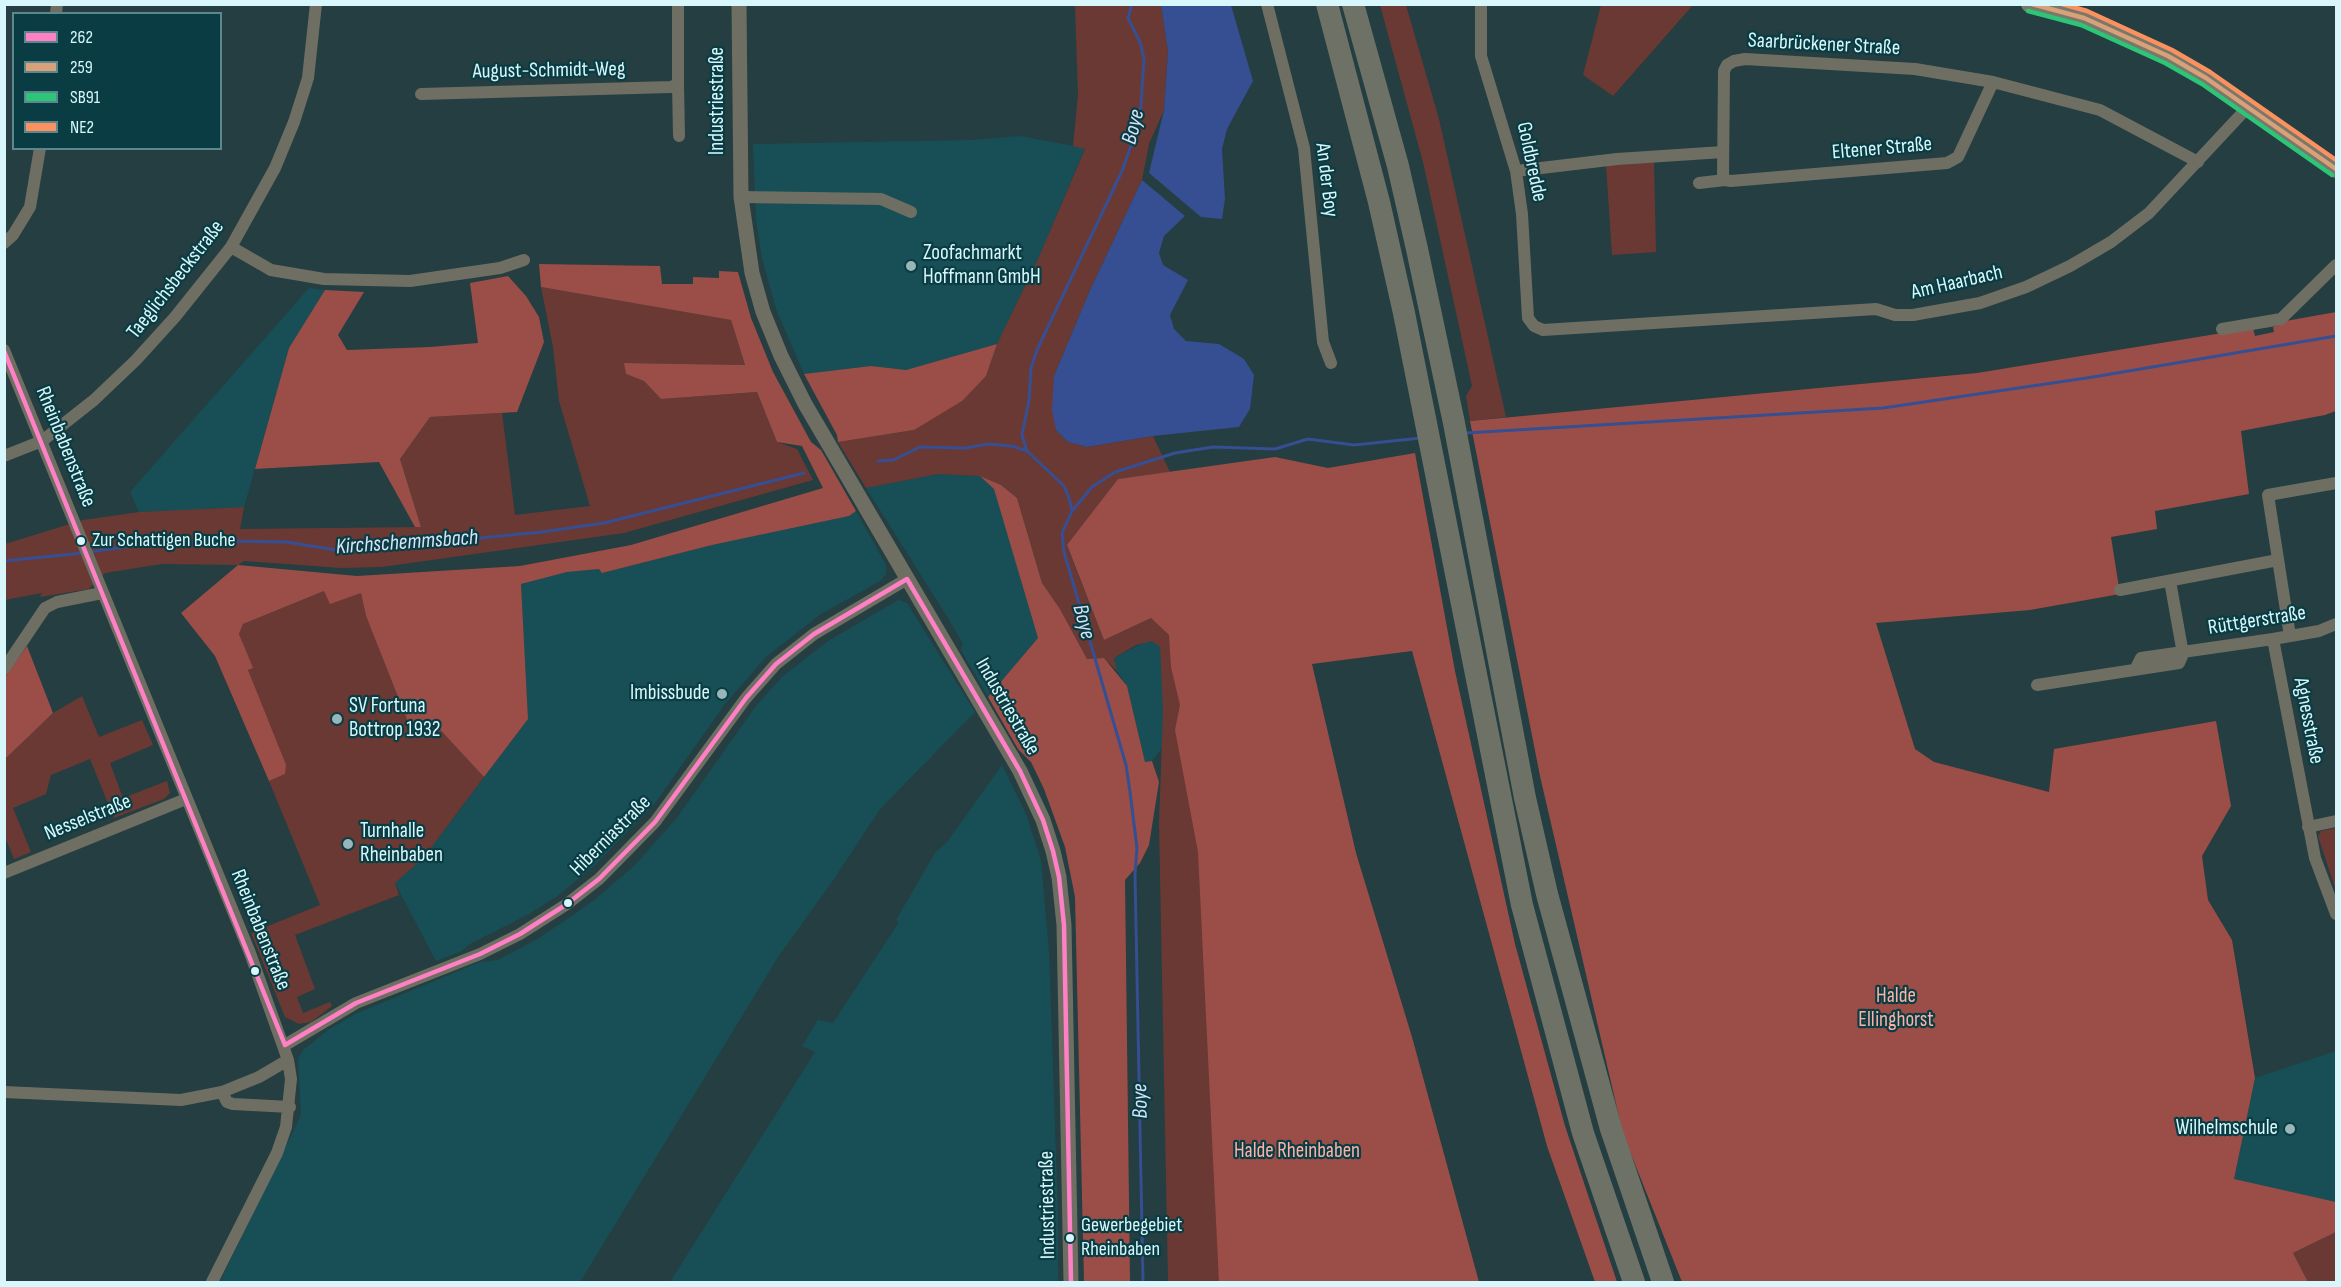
<!DOCTYPE html>
<html>
<head>
<meta charset="utf-8">
<style>
  body { margin:0 }
  #map { position:relative; width:2341px; height:1287px; overflow:hidden; background:#243e41; font-family:"Sofia Sans Condensed",sans-serif }
  canvas { display:block }
  .frame { position:absolute; inset:0; border:6px solid #d8f7fc; pointer-events:none }
  .legend { position:absolute; left:12px; top:12px; width:210px; height:138px; box-sizing:border-box; background:#093d43; border:2px solid #5c878d; margin:0; padding:8px 10px; list-style:none; font-size:18px; color:#d8f7fc }
  .legend li { display:flex; align-items:center; gap:12px; height:30px }
  .legend b { width:30px; border:2px solid #5c878d }
</style>
</head>
<body>
<div id="map">
<canvas width="2341" height="1287"></canvas>
<div class="frame"></div>
<ul class="legend">
<li><b style="height:8px;background:#ff80c5"></b>262</li>
<li><b style="height:8px;background:#d9a179"></b>259</li>
<li><b style="height:8px;background:#2dc577"></b>SB91</li>
<li><b style="height:8px;background:#fa915f"></b>NE2</li>
</ul>
</div>
<script>
const c = document.querySelector('canvas').getContext('2d');
c.lineJoin = 'round';
function fillPath(path, color) { c.fillStyle = color; c.fill(path, 'evenodd'); }
const poly = rows => new Path2D(rows.map(r => 'M' + r).join(''));
function strokePath(path, color, width, dash) { c.strokeStyle = color; c.lineWidth = width; c.lineCap = dash ? 'butt' : 'round'; c.setLineDash(dash || []); c.stroke(path); }
function drawText(font, color, halo, rows, align = 'center') {
  c.font = font + ' "Sofia Sans Condensed",sans-serif'; c.lineWidth = 4.5; c.setLineDash([]); c.textBaseline = 'middle'; c.strokeStyle = halo; c.fillStyle = color; for (const [text, x, y, turn = 0] of rows) {
    c.save(); c.translate(x, y); c.rotate((+turn || 0) * Math.PI / 180); c.textAlign = isNaN(turn) ? turn : align; if (halo) c.strokeText(text, 0, 0); c.fillText(text, 0, 0); c.restore();
  }
}
fillPath(poly([
  [1020,136,1085,148,1038,259,997,344,906,370,871,366,804,374,776,309,762,258,756,219,753,144,973,140],
  [309,288,325,290,289,348,244,507,139,512,130,492],
  [938,474,980,476,994,488,1038,638,988,697,961,650,963,644,948,618,866,488],
  [856,511,886,565,886,574,880,581,821,614,767,656,725,704,655,803,594,866,556,897,529,914,468,945,462,951,436,961,395,883,424,857,528,719,521,584,567,572,600,569,602,573,712,545,849,516],
  [898,600,907,603,975,712,880,809,834,879,778,957,580,1282,220,1282,301,1115,298,1059,303,1050,328,1030,355,1014,480,962,498,960,541,937,593,901,634,866,676,819,756,706,782,677,828,641],
  [1146,641,1156,642,1160,647,1175,730,1152,761,1145,762,1127,686,1117,671,1114,658],
  [1002,765,1026,814,1041,860,1049,952,1058,1213,1058,1282,670,1282,815,1052,802,1046,818,1020,833,1023,899,922,896,920,935,853,947,842],
  [2336,1051,2336,1202,2234,1180,2255,1078]
]), '#184f56');
fillPath(poly([
  [1075,5,1161,5,1168,51,1164,110,1149,144,1142,180,1090,290,1054,376,1056,430,1068,442,1087,447,1153,436,1170,472,1118,479,1067,546,1104,640,1151,618,1169,635,1471,1282,1168,1282,1159,823,1163,710,1160,647,1152,641,1136,645,1114,658,1117,671,1104,658,1087,659,1060,609,1042,583,1017,498,1001,485,980,476,938,474,866,488,838,442,914,430,986,376,997,344,1038,259,1085,149,1073,146,1078,95],
  [1380,5,1406,5,1439,119,1506,417,1470,421,1466,396,1472,386,1461,335,1423,162],
  [1601,5,1693,5,1613,96,1583,75],
  [1654,162,1656,252,1612,255,1606,165],
  [541,287,731,320,745,365,625,363,626,374,644,381,661,399,757,392,777,442,797,449,813,480,624,533,382,567,341,568,244,561,238,565,162,564,105,573,89,589,40,597,42,593,5,600,5,544,83,520,139,512,244,507,240,529,421,527,400,459,430,417,502,413,515,515,590,506,559,401,553,347],
  [324,591,361,593,366,616,414,736,432,721,484,777,424,857,395,883,399,895,295,935,315,989,297,997,303,1013,330,1002,332,1006,311,1022,299,1024,285,1017,251,933,320,905,269,781,285,774,248,670,252,668,239,634,243,624],
  [82,696,99,737,142,720,153,745,110,763,123,798,167,781,170,793,164,799,114,818,90,759,51,775,46,794,13,808,31,852,14,859,5,837,5,759,53,713],
  [2336,828,2336,891,2318,836,2321,831],
  [2336,1232,2336,1282,2308,1282,2293,1253]
]), '#6b3934');
fillPath(poly([
  [539,264,660,266,662,284,693,284,693,277,719,278,719,271,738,272,751,318,773,372,811,442,821,450,856,511,849,516,712,545,602,573,599,569,567,572,521,584,528,719,484,777,432,721,414,737,366,616,361,593,330,604,324,591,243,624,239,634,253,668,248,670,286,765,285,774,269,781,215,656,181,613,238,565,357,576,520,566,631,545,823,488,802,446,777,442,757,392,661,399,644,381,626,374,624,363,745,365,731,320,541,287],
  [508,276,526,296,539,317,544,342,517,412,430,417,400,459,421,527,415,527,379,462,255,469,289,348,325,290,364,292,338,335,347,350,430,347,478,343,470,283],
  [2336,312,2336,411,2325,415,2241,431,2249,494,2155,511,2157,529,2111,537,2120,594,2030,610,1876,623,1915,749,1934,762,2049,792,2054,749,2216,721,2231,806,2202,856,2208,900,2232,940,2255,1078,2234,1179,2336,1202,2336,1232,2293,1253,2308,1282,1682,1282,1623,1134,1540,776,1470,421,1977,373,2253,328,2255,336,2274,332,2273,327,2280,325,2280,322],
  [997,344,986,376,962,401,914,430,838,442,837,435,804,374,871,366,906,370],
  [1415,453,1455,671,1515,944,1565,1126,1617,1282,1595,1282,1547,1146,1412,651,1312,664,1356,853,1412,1037,1479,1282,1219,1282,1198,852,1175,730,1180,705,1171,667,1169,635,1151,618,1104,640,1067,545,1118,479,1275,457,1328,468],
  [980,476,1001,485,1017,498,1042,583,1060,609,1087,659,1104,658,1127,686,1145,762,1152,761,1159,782,1149,845,1140,863,1125,880,1130,1282,1084,1282,1075,897,1065,847,1044,789,1031,762,1018,749,988,697,1038,638,994,489],
  [27,646,53,713,5,759,5,677]
]), '#9b4e47');
fillPath(poly([
  [1161,5,1231,5,1253,81,1227,129,1222,149,1225,199,1222,219,1201,217,1149,173,1164,110,1168,51],
  [1142,180,1185,216,1164,236,1159,253,1163,265,1188,280,1170,315,1174,329,1186,341,1219,344,1244,359,1254,375,1250,409,1239,427,1153,436,1087,447,1068,442,1056,430,1052,410,1054,376,1090,290]
]), '#364e92');
strokePath(poly([
  [1132,4,1128,18,1140,42,1144,58,1140,120,1122,171,1037,350,1031,368,1029,400,1022,435,1027,451,1064,486,1070,501,1072,511,1062,533,1064,552,1126,765,1130,792,1137,848,1135,874,1143,1282],
  [1466,433,1883,408,2093,377,2336,336],
  [878,461,893,460,920,447,966,448,987,444,1012,446,1027,451],
  [1072,511,1092,487,1115,472,1175,453,1213,447,1275,449,1308,439,1354,445,1421,438],
  [89,552,153,543,229,541,286,542,343,551,542,532,604,523,804,473],
  [4,561,83,553]
]), '#364e92', 3);
strokePath(poly([
  [1267,4,1304,148,1323,342,1331,363],
  [1481,4,1481,56,1516,171,1522,214,1528,318,1534,326,1543,330,1876,309,1895,315,1913,315,1980,303,2026,287,2070,266,2111,242,2149,213,2248,107],
  [56,14,57,4],
  [1993,82,1958,157,1947,163,1731,181,1725,180,1723,177,1724,71,1727,65,1734,61,1745,59,1915,69,1993,82,2100,110,2198,162],
  [678,84,679,136],
  [421,94,671,87,678,84,678,4],
  [1516,171,1617,159,1723,152],
  [1699,183,1725,180],
  [741,197,881,199,911,212],
  [4,243,13,235,30,207,40,148],
  [231,247,271,270,324,279,410,281,500,268,524,260],
  [2222,329,2281,319,2336,265],
  [4,350,250,953,288,1060,291,1079,286,1127,277,1153,212,1282],
  [4,456,42,441,94,400,136,360,175,317,231,247,275,168,294,122,308,78,316,4],
  [2120,590,2278,560],
  [2290,636,2268,495,2336,483],
  [2273,639,2315,858,2336,914],
  [2136,668,2141,658,2273,639,2319,631,2336,624],
  [4,669,45,608,57,602,102,593],
  [2037,685,2179,663,2183,654,2170,581],
  [2308,827,2336,821],
  [4,873,186,799],
  [285,1045,356,1003,480,954,520,934,567,904,599,879,655,822,746,698,776,664,814,634,907,579],
  [4,1092,181,1100,222,1092,259,1077,288,1060],
  [222,1092,227,1102,233,1104,290,1107]
]), '#6f6e63', 12);
strokePath(poly([
  [739,4,741,197,752,273,763,312,781,356,805,404,1020,771,1043,820,1053,851,1059,877,1064,925,1071,1282]
]), '#6f6e63', 15);
strokePath(poly([
  [2030,4,2084,18,2168,56,2206,78,2336,169]
]), '#7a786a', 18);
strokePath(poly([
  [1327,4,1379,202,1404,313,1522,905,1583,1133,1634,1282],
  [1353,4,1398,166,1417,249,1454,423,1525,798,1547,894,1611,1129,1663,1282]
]), '#6d7166', 22);
strokePath(poly([
  [4,351,285,1045],
  [907,579,1020,771,1043,820,1053,851,1059,877,1064,925,1071,1282],
  [285,1045,356,1003,480,954,520,934,567,904,599,879,655,822,746,698,776,664,814,634,907,579]
]), '#ff80c5', 4.5);
strokePath(poly([
  [2032,4,2084,18,2168,56,2206,78,2336,169]
]), '#d9a179', 4.5);
strokePath(poly([
  [2028,11,2081,25,2165,63,2202,84,2332,175]
]), '#2dc577', 4.5);
strokePath(poly([
  [2062,4,2087,11,2172,50,2210,72,2336,160]
]), '#fa915f', 4.5);
for (const [x, y, r, color] of [
  [911,266,6,"#99b6bb"],
  [81,541,5,"#d8f7fc"],
  [722,694,6,"#99b6bb"],
  [337,719,6,"#99b6bb"],
  [348,844,6,"#99b6bb"],
  [568,903,5,"#d8f7fc"],
  [255,971,5,"#d8f7fc"],
  [2290,1129,6,"#99b6bb"],
  [1070,1238,5,"#d8f7fc"]
]) { const dot = new Path2D(); dot.arc(x, y, r, 0, 2 * Math.PI); c.fillStyle = color; c.fill(dot); strokePath(dot, '#093d43', 2); }
drawText('20px', '#d8f7fc', '#093d43', [
  ["Zur Schattigen Buche",92,541],
  ["Gewerbegebiet",1081,1226],
  ["Rheinbaben",1081,1250]
], 'left');
drawText('21px', '#d8f7fc', '#093d43', [
  ["Saarbrückener Straße",1824,45,3],
  ["August-Schmidt-Weg",549,71,-1],
  ["Industriestraße",718,101,-90],
  ["Eltener Straße",1882,149,-5],
  ["Goldbredde",1531,162,78],
  ["An der Boy",1326,180,83],
  ["Taeglichsbeckstraße",176,280,-52],
  ["Am Haarbach",1957,283,-13],
  ["Rheinbabenstraße",65,447,68],
  ["Rüttgerstraße",2257,621,-9],
  ["Industriestraße",1007,707,60],
  ["Agnesstraße",2308,721,79],
  ["Nesselstraße",88,818,-22],
  ["Hiberniastraße",611,836,-45],
  ["Rheinbabenstraße",260,930,68],
  ["Industriestraße",1048,1205,-91]
]);
drawText('21px', '#d8f7fc', '#093d43', [
  ["Zoofachmarkt",923,254],
  ["Hoffmann GmbH",923,278],
  ["Imbissbude",710,694,"right"],
  ["SV Fortuna",349,707],
  ["Bottrop 1932",349,731],
  ["Turnhalle",360,832],
  ["Rheinbaben",360,856],
  ["Wilhelmschule",2278,1129,"right"]
], 'left');
drawText('21px', '#feb1a7', '#093d43', [
  ["Halde",1896,997],
  ["Ellinghorst",1896,1021],
  ["Halde Rheinbaben",1297,1152]
]);
drawText('italic 22px', '#d9e2f8', '#093d43', [
  ["Boye",1134,127,-76],
  ["Kirchschemmsbach",407,543,-4],
  ["Boye",1083,622,75],
  ["Boye",1141,1101,-91]
]);
</script>
</body>
</html>
